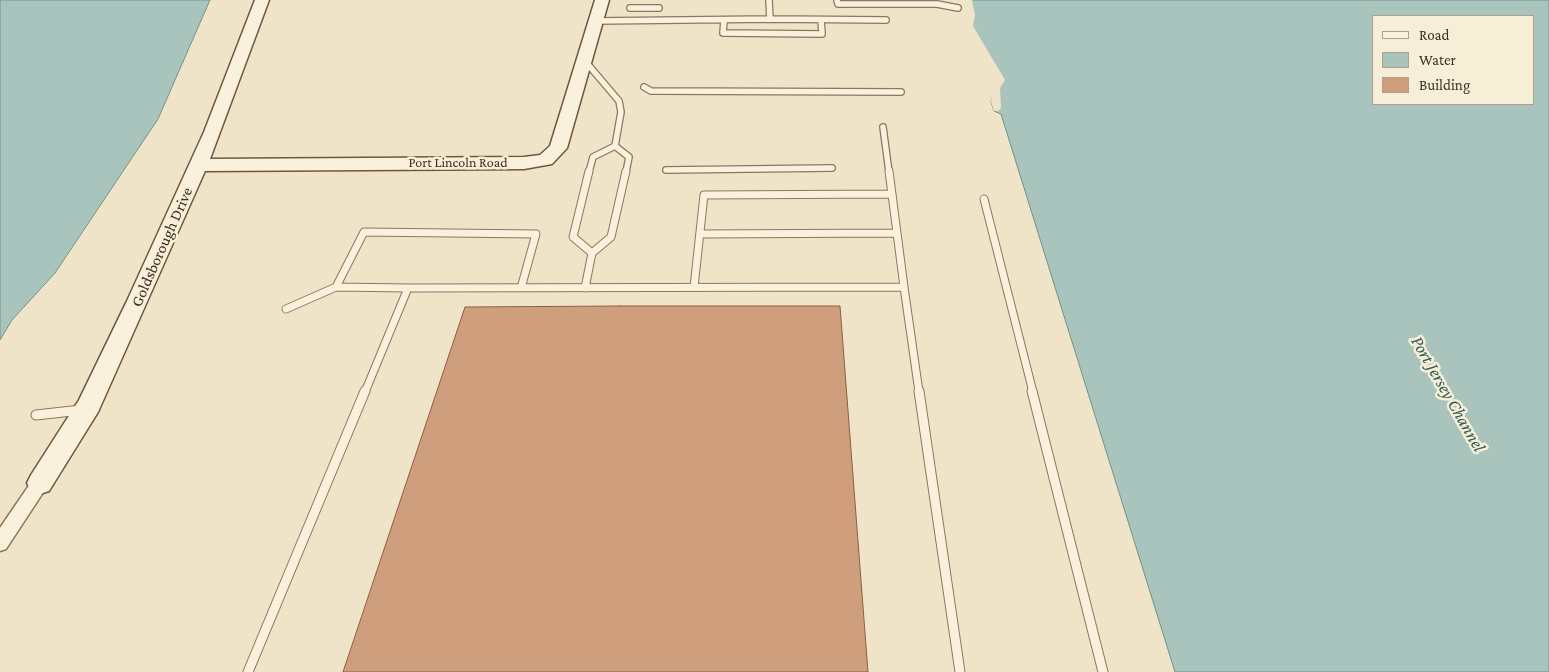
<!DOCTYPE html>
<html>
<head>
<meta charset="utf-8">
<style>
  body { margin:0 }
  #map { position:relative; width:1549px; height:672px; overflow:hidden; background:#f0e4c8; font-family:"Crimson Pro",serif }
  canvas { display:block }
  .legend { position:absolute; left:1372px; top:15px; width:162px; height:90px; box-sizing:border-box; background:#f7eed8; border:1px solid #ada18e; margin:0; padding:6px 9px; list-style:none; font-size:15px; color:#3d2e20 }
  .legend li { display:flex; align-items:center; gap:10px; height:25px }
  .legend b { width:25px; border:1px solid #ada18e }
</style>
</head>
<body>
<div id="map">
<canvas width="1549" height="672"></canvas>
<ul class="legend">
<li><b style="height:6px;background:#faf1dc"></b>Road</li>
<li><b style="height:14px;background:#a9c4bc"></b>Water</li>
<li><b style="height:14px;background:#cf9f7d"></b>Building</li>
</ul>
</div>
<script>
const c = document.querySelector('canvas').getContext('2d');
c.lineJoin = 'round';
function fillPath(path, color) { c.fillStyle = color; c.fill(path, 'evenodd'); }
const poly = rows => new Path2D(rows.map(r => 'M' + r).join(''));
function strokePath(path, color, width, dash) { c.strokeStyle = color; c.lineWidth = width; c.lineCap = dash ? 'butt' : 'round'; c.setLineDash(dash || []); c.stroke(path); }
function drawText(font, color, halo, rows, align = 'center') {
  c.font = font + ' "Crimson Pro",serif'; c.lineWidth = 5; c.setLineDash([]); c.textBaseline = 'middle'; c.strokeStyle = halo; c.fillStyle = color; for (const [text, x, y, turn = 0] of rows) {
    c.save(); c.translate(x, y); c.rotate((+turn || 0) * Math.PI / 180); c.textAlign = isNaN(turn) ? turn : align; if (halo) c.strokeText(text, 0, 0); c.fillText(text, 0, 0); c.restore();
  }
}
const water = poly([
  [0,0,210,0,158,119,55,273,12,320,0,340,0,0],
  [966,0,1549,0,1549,672,1175,672,1001,114,994,111,991,102,996,81,976,44,966,0],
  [1373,16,1533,16,1533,104,1373,104,1373,16]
]);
fillPath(water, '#a9c4bc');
strokePath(water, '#6f938a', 1);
fillPath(poly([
  [963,0,972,0,975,15,973,26,1005,80,1000,88,1001,108,998,111,994,111,991,102,993,81,970,34]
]), '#f0e4c8');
const building = poly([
  [620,306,840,306,868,672,343,672,465,307,620,306]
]);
fillPath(building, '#cf9f7d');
strokePath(building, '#8d5f41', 1);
const laneFar2 = poly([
  [837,0,838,4,937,4,958,8],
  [630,8,659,8],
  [770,19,886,20],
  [724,20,723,33,822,34,821,20],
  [594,21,770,19,769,0],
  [585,61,619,101,621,112,615,146],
  [644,87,651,91,901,92],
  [883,127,889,172],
  [615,146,629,157,626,172],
  [666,170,832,168],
  [589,172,593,157,615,146]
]);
const laneFar1 = poly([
  [589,171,573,237,592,253],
  [889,171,904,287],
  [984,199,1033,392],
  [700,234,897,233],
  [336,287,364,232,536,234,521,288],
  [694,287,704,195,892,194],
  [585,288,592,253,611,237,626,171],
  [286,309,336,287,408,288],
  [365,392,408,288,904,287,919,392]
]);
const lane = poly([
  [919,391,960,672],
  [1032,391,1103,672],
  [36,415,81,410],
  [248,672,365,391]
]);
const street = poly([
  [40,476,46,478,49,483,46,488,6,549,0,551,0,528,34,478,40,476]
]);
const secondary = poly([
  [255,0,269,0,210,159,524,157,540,155,550,146,595,0,609,0,567,148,552,164,524,169,205,171,98,412,49,491,40,494,31,491,27,483,31,475,79,400,127,301,204,132,255,0]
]);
strokePath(laneFar2, '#8d765c', 8);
strokePath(laneFar1, '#8d765c', 9);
strokePath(lane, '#8d765c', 11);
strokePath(street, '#8d765c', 3);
strokePath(secondary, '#6f573f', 3);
strokePath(laneFar2, '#faf1dc', 5.5);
strokePath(laneFar1, '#faf1dc', 7);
strokePath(lane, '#faf1dc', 9);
fillPath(street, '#faf1dc');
fillPath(secondary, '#faf1dc');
drawText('14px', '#3d2e20', '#f7eed8', [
  ["Port Lincoln Road",458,163]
]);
drawText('16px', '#3d2e20', '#f7eed8', [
  ["Goldsborough Drive",162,247,-66]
]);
drawText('italic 18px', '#2f5d5a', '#f7eed8', [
  ["Port Jersey Channel",1448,394,60]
]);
</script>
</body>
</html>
